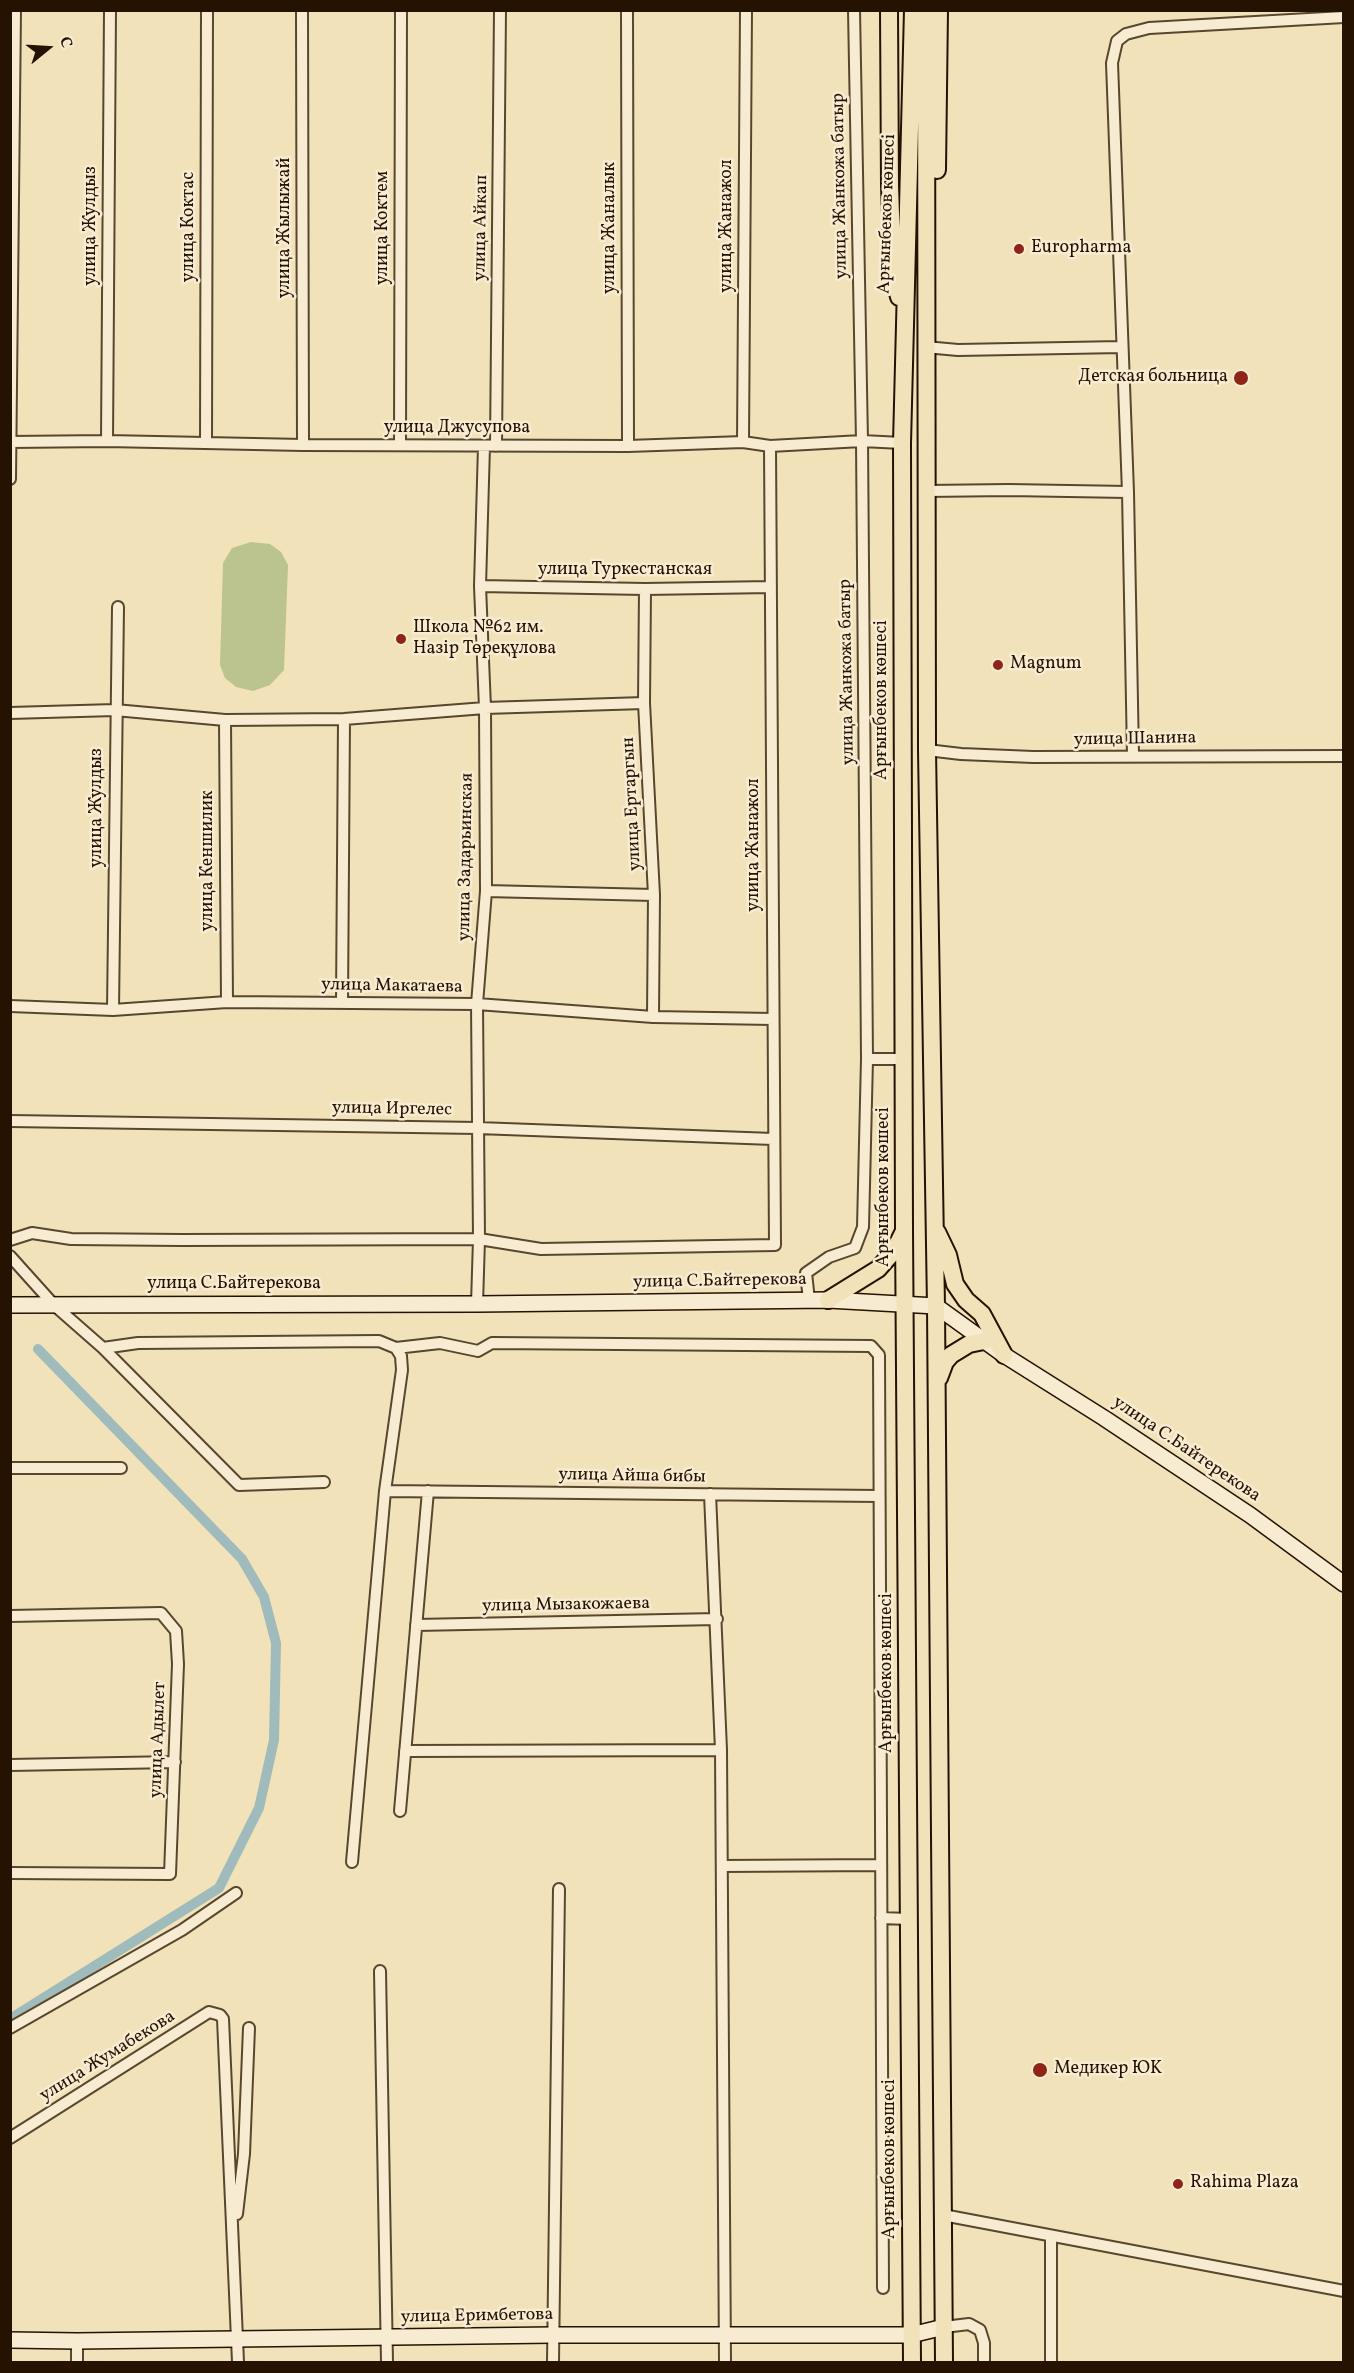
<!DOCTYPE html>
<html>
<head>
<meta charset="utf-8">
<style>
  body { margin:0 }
  #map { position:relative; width:1354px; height:2373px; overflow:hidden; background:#f2e2b9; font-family:Vollkorn,serif }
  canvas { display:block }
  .frame { position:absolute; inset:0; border:12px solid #261200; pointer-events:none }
  .north { position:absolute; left:18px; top:18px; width:60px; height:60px; -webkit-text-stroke:4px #f7ecd2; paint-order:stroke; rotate:72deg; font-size:16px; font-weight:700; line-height:24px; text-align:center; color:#261200 }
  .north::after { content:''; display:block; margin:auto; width:21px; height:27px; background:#261200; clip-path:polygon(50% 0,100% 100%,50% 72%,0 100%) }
</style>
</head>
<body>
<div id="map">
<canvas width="1354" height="2373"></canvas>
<div class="frame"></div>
<div class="north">С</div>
</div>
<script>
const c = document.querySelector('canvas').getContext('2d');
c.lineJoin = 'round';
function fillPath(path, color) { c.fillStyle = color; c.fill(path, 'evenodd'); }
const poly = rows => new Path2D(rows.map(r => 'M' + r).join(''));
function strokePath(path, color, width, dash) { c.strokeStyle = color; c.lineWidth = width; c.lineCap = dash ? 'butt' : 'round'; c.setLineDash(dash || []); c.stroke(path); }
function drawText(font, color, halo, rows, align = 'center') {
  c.font = font + ' Vollkorn,serif'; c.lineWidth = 5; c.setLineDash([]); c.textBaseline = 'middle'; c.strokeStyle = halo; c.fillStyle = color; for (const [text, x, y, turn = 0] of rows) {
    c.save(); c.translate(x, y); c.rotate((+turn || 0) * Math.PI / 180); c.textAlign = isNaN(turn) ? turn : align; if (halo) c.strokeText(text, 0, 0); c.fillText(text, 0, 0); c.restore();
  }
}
fillPath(poly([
  [251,542,270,544,281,552,288,565,284,670,270,685,253,691,236,687,225,678,220,665,223,563,232,548]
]), '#bbc38f');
strokePath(poly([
  [10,2019,219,1888,259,1808,274,1740,276,1643,264,1597,242,1559,38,1349]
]), '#a0bbbb', 10);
const street = poly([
  [302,10,303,445],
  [627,10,628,446],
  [925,347,958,350,1121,347],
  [107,441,110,10],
  [10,442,107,441,303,445,628,446,743,442,770,446,862,441,902,443],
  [743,442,746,10],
  [206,443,207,10],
  [400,445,401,10],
  [496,446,500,10],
  [10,479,15,10],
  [926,491,1009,490,1128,492],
  [480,586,645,589,771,587],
  [645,589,644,703,654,895,653,1017],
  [10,713,115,710,225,720,344,719,485,708,644,703],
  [225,720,227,1002],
  [927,750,961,754,1033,757,1344,756],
  [1133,755,1128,492,1112,63,1117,41,1126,34,1149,28,1344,17],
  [486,891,654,895],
  [342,1003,344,719],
  [10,1006,113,1010,227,1002,477,1004,653,1017,773,1019],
  [113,1010,118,607],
  [867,1059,904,1059],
  [10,1121,478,1128,773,1139],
  [10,1240,32,1233,71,1239,182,1240,479,1239,541,1249,775,1245,770,446],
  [10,1256,54,1305,103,1348,239,1485,324,1482],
  [809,1300,806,1273,829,1257,855,1248,863,1227,867,1059,862,441,854,10],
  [477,1304,479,1239,477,1004,486,891,485,708,480,586,484,446],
  [103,1348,138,1343,379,1341,396,1348,401,1356,402,1370,385,1491,352,1862],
  [396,1348,440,1343,478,1351,492,1343,871,1346,879,1355,883,2288],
  [10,1468,121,1468],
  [385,1491,879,1496],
  [710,1494,721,1750,725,2362],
  [10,1616,161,1613,176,1631,178,1664,170,1874,10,1873],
  [416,1625,717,1619],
  [405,1751,721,1750],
  [10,1765,175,1762],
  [400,1811,428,1491],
  [722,1866,881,1865],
  [881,1918,909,1919],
  [380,1971,387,2362],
  [10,2028,182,1930,236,1893],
  [10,2138,209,2012,220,2015,223,2019,238,2362],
  [237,2214,244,2154,249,2028],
  [943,2215,1344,2291],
  [944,2327,969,2324,980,2330,984,2343,984,2362],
  [77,2341,77,2362],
  [553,2362,559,1889],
  [1051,2362,1051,2236]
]);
const secondary = poly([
  [10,1305,477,1304,828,1300,936,1306,1004,1355,1104,1418,1250,1515,1344,1584],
  [10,2340,77,2341,553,2335,911,2335,944,2327]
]);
const primary = poly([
  [889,10,890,186,893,271,899,297],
  [926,10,927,750,936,1306,944,2362],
  [937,170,939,10],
  [937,1232,948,1255,955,1284,966,1300,982,1314,1004,1355],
  [828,1300,878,1269,894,1251,903,1233],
  [939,1378,945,1362,951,1355,969,1344,984,1341],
  [912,2362,904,1230,902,443,913,10]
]);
strokePath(street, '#59462e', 14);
strokePath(secondary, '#261200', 18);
strokePath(primary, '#261200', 20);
strokePath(street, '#f7ecd2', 10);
strokePath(secondary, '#f7ecd2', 15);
strokePath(primary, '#f2e2b9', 16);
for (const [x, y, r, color] of [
  [1019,249,6,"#8f2418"],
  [1241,378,8,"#8f2418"],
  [401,639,6,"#8f2418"],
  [998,665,6,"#8f2418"],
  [1040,2070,8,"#8f2418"],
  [1178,2184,6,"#8f2418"]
]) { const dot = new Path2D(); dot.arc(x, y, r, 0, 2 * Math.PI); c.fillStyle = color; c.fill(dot); strokePath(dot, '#f7ecd2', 2); }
drawText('18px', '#261200', '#f7ecd2', [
  ["улица Жанкожа батыр",841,186,-91],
  ["Арғынбеков көшесі",888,214,-88],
  ["улица Жулдыз",92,226,-90],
  ["улица Жанажол",728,226,-90],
  ["улица Коктас",190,227,-90],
  ["улица Жылыжай",286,228,-90],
  ["улица Коктем",384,228,-90],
  ["улица Айкап",482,228,-89],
  ["улица Жаналык",611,228,-90],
  ["улица Джусупова",457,429],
  ["улица Туркестанская",625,571],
  ["улица Жанкожа батыр",848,672,-91],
  ["Арғынбеков көшесі",883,700,-90],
  ["улица Шанина",1135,740,-1],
  ["улица Ертаргын",633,804,-93],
  ["улица Жулдыз",98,808,-90],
  ["улица Жанажол",755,845,-90],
  ["улица Задарьинская",467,857,-89],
  ["улица Кеншилик",209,861,-90],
  ["улица Макатаева",392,987,1],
  ["улица Иргелес",392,1110,1],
  ["Арғынбеков көшесі",885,1187,-90],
  ["улица С.Байтерекова",720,1282,-1],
  ["улица С.Байтерекова",234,1285],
  ["улица С.Байтерекова",1186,1450,34],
  ["улица Айша бибы",632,1477,1],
  ["улица Мызакожаева",566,1606,-1],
  ["Арғынбеков көшесі",888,1673,-90],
  ["улица Адылет",159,1740,-88],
  ["улица Жумабекова",108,2057,-32],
  ["Арғынбеков көшесі",891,2159,-90],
  ["улица Еримбетова",477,2317,-1]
]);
drawText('18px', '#261200', '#f7ecd2', [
  ["Europharma",1031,249],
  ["Детская больница",1228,378,"right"],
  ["Школа №62 им.",413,629],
  ["Назір Төреқұлова",413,650],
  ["Magnum",1010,665],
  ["Медикер ЮK",1054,2070],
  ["Rahima Plaza",1190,2184]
], 'left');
</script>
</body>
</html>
